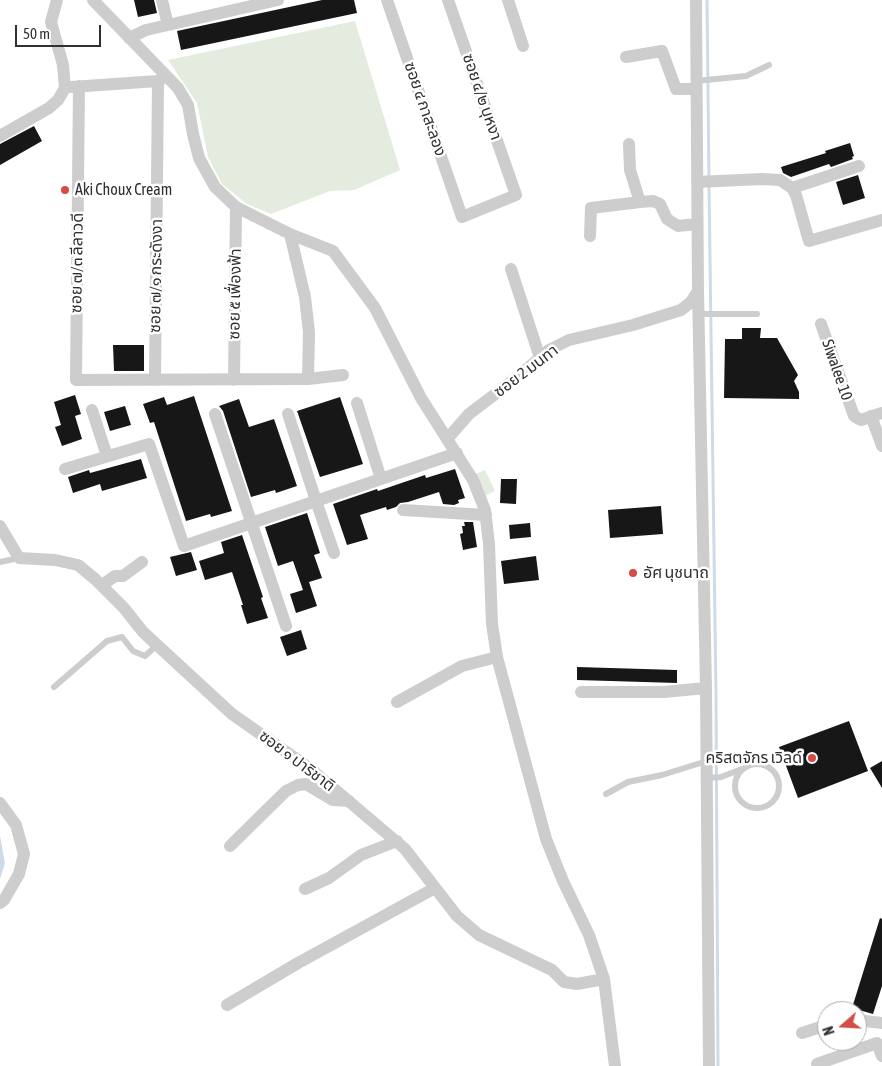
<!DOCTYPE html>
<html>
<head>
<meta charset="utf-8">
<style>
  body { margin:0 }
  #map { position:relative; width:882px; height:1066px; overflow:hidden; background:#fff; font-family:"Asap Condensed",sans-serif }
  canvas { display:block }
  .north { position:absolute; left:817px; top:1001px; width:50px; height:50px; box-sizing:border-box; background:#fff; border:1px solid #acacac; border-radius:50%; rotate:251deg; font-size:14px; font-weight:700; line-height:20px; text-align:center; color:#303030 }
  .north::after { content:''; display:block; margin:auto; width:18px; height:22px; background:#d34c45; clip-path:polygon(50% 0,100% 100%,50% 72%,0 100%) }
  .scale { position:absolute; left:15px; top:25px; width:86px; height:22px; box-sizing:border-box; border:2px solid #303030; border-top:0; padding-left:6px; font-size:15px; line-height:18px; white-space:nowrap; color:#303030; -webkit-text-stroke:4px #fff; paint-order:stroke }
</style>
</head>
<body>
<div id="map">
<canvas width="882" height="1066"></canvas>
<div class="north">N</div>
<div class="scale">50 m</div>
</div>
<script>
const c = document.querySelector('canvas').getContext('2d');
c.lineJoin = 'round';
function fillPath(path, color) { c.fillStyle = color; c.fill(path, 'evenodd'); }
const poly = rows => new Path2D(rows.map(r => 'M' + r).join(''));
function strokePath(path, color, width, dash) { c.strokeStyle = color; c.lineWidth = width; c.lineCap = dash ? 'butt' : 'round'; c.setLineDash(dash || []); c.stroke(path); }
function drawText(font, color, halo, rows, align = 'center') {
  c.font = font + ' "Asap Condensed","Noto Sans Thai",sans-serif'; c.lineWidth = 5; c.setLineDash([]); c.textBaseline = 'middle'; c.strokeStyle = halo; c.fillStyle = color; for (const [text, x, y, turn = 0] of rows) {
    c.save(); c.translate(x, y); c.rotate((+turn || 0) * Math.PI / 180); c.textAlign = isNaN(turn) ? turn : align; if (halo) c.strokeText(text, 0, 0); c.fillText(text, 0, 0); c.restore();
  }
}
fillPath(poly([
  [355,21,400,170,354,190,330,191,271,214,247,204,222,184,208,157,197,103,168,60],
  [485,470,495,491,485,496,475,474]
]), '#e4ebdf');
fillPath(poly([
  [0,836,5,863,0,879]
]), '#cddbe9');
strokePath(poly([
  [707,0,709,179],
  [709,186,716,695,718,1066]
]), '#cddbe9', 3);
fillPath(poly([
  [134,0,154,0,157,13,138,17],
  [322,0,354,0,357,13,181,50,177,31],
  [34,126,42,141,0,165,0,144],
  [850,143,854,156,852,157,853,159,831,167,829,164,791,177,783,173,781,167,826,153,825,151],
  [858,175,865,198,843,205,836,182],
  [742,328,761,328,760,338,777,338,798,375,794,381,799,392,799,399,724,398,725,339,742,339],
  [113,345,144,345,144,371,114,371],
  [75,395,81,414,75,416,82,439,62,446,55,427,61,425,54,402],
  [194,396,232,511,211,517,210,514,186,521,154,422,150,423,143,404,164,397,167,405],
  [340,397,363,464,320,477,297,411],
  [239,399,249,427,274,419,297,486,276,493,275,490,251,497,223,411,219,406],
  [125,406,131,425,110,431,104,412],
  [141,459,147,478,102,491,100,484,73,493,68,477,89,470,90,473],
  [455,469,465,498,458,500,459,503,454,505,443,504,439,492,408,502,400,503,396,507,387,510,386,507,360,515,368,539,347,545,333,504,377,489,378,491,425,475,426,478],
  [501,479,517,479,516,504,500,503],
  [661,506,663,534,610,538,608,510],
  [307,513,320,553,314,555,322,578,309,582,317,606,296,613,290,594,303,590,293,561,278,566,265,527],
  [464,522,473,522,477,547,463,550,460,534,463,533,462,526,465,526],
  [530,523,531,537,510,539,509,525],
  [242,535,263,597,261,598,268,618,247,624,241,605,243,605,232,572,205,580,199,561,224,553,221,542],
  [191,552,197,570,176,576,170,557],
  [536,556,539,580,504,584,501,561],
  [301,630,307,649,287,656,280,637],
  [577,667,677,670,677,683,577,680],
  [849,721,868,771,798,798,779,747],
  [882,761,882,788,870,768],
  [880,918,882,919,882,986,873,1014,852,1008]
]), '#171717');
strokePath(poly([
  [696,81,746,76,769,65],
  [699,314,757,314],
  [0,562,19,558],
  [54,687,107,641,122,637,133,651,145,656,157,645],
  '735 786a22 22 0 1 1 44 0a22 22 0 1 1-44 0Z',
  [707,778,721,777,742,769],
  [606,794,628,782,662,775,707,761]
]), '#cdcdcd', 6);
strokePath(poly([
  [93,0,178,88,188,105,193,134,199,158,215,187,236,207,290,234,333,251,375,308,421,398,473,480,485,510,489,544,492,624,497,657,546,839,563,881,589,935,604,979,615,1066],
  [162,0,168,25],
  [387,0,462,217,516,195,448,0],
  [508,0,523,46],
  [696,0,698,291,706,688,709,1066],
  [129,38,146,30,278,0],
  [626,57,662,51,676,89,696,89],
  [79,86,76,380,308,379,343,375],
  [71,87,158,81,165,77],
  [0,136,49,108,58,100,65,88,63,65,51,22,57,0],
  [629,144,630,170,640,202,653,201,660,204,667,219,678,226,697,224],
  [697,182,762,179,780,180,792,188,796,195,809,241,882,220],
  [792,188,859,166],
  [290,234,305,297,309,332,308,379],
  [590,236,591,208,640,202],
  [511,269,540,358],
  [821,324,854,416,861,420,882,413],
  [155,380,158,81],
  [234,380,236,207],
  [357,403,381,479],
  [92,410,107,456],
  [215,414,286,626],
  [288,414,316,501,334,553],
  [871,416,882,446],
  [448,438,469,414,515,379,549,350,569,340,633,325,681,310,691,302,698,291],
  [65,469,149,444,184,546,457,453],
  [403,510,486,515],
  [0,526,19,558,55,560,78,565,95,579,124,608,143,632,232,714,312,770,405,849,457,916,479,935,552,970,564,982,577,984,604,979],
  [102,585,115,576,123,576,142,562],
  [581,692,664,692,706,688],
  [397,702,462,666,497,657],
  [0,803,16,825,24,854,19,874,4,900,0,903],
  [230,846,286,791,298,785,306,784,333,800,349,801],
  [305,889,329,878,361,855,397,841],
  [227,1005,298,963,435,888],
  [857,1020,882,1023],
  [802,1033,827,1025],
  [817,1064,877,1043,882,1056]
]), '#cdcdcd', 12);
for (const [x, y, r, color] of [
  [65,190,5,"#d34c45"],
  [633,573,5,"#d34c45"],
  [812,758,5,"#d34c45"]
]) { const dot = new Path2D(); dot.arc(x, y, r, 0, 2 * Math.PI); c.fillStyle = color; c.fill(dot); strokePath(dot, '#fff', 2); }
drawText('16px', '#303030', '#fff', [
  ["ซอย ๔/๒ บุหงา",482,97,71],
  ["ซอย ๔ กาสะลอง",425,109,71],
  ["ซอย ๗/๓ ลีลาวดี",77,263,-89],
  ["ซอย ๗/๑ กระดังงา",156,276,-89],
  ["ซอย ๕ เฟื่องฟ้า",235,294,-89],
  ["Siwalee 10",837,370,71],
  ["ซอย 2 มนทา",526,371,-37],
  ["ซอย ๑ ปาริชาติ",297,761,37]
]);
drawText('16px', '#303030', '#fff', [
  ["Aki Choux Cream",75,190],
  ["อัศ นุชนาถ",643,573],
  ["คริสตจักร เวิลด์",802,758,"right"]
], 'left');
</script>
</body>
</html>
